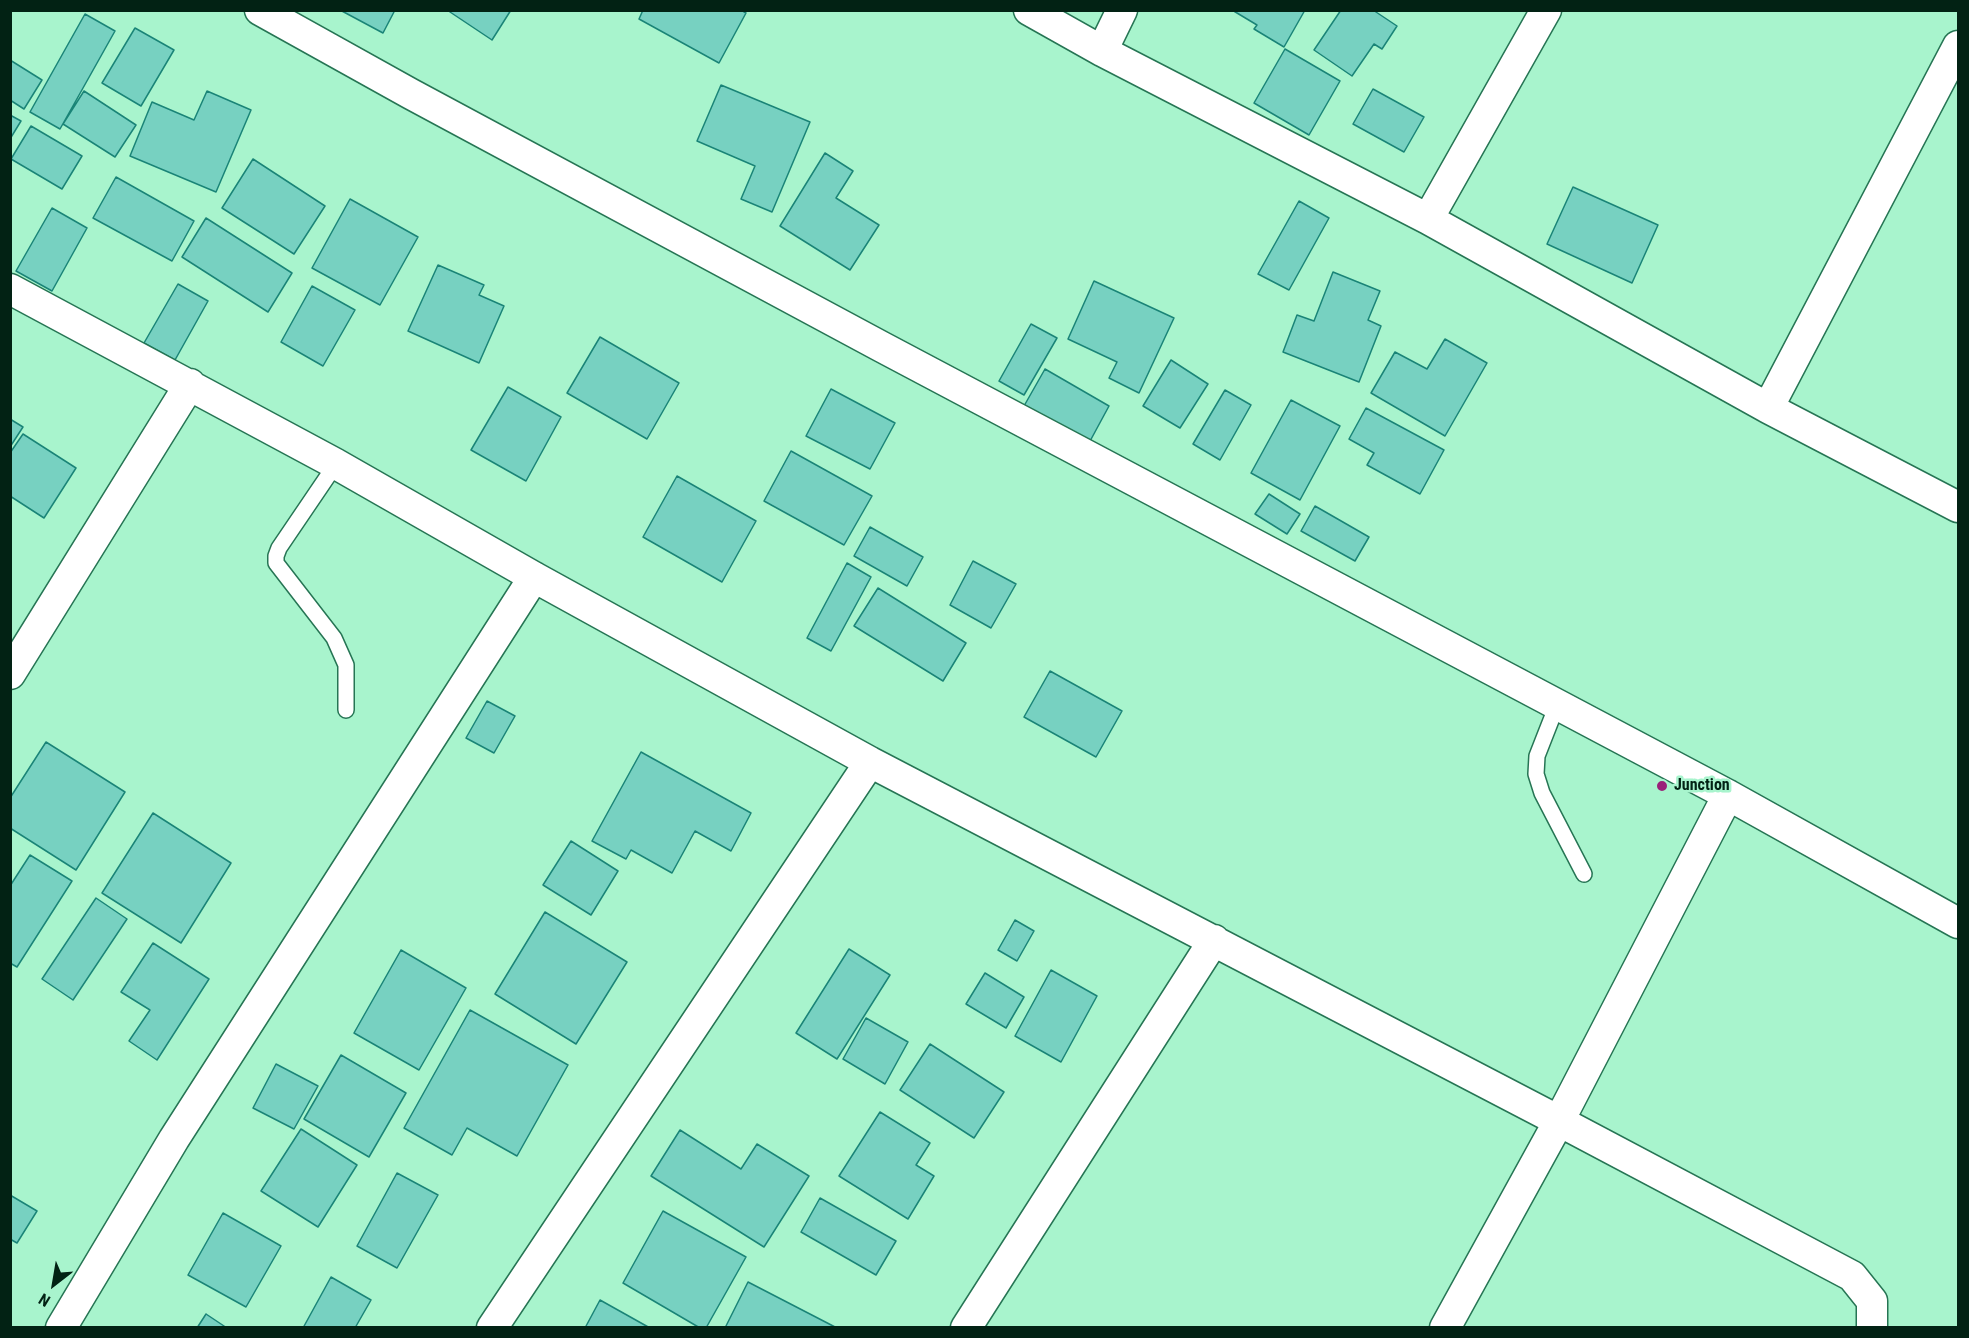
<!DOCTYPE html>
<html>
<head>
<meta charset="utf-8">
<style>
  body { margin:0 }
  #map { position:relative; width:1969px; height:1338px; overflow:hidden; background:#a8f4cd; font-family:"Roboto Condensed",sans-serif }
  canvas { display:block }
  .frame { position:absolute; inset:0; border:12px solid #022214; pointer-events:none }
  .north { position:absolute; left:24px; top:1254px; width:60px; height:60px; -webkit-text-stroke:4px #a8f4cd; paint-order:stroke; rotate:211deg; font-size:16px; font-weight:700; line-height:24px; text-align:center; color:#022214 }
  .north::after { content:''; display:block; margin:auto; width:21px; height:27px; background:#022214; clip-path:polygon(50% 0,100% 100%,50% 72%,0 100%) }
</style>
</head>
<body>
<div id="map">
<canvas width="1969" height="1338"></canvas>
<div class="frame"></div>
<div class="north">N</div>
</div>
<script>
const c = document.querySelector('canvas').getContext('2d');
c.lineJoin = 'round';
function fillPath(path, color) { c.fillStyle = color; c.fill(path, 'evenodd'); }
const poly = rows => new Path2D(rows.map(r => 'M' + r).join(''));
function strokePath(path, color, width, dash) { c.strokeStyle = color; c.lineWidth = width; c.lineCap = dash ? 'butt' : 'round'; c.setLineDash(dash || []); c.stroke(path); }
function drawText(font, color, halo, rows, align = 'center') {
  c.font = font + ' "Roboto Condensed",sans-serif'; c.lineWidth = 5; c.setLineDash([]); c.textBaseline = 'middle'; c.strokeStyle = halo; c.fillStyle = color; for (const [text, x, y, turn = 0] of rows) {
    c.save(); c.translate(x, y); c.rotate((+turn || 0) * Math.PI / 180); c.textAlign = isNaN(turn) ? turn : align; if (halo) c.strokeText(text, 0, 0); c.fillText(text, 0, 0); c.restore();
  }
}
const building = poly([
  [340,10,395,10,383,33,340,10],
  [447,10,511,10,492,40,447,10],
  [643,10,741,10,746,13,719,63,639,19,643,10],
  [1232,10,1305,10,1284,47,1254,29,1257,25,1232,10],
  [1341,10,1373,10,1397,26,1382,49,1374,44,1352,76,1314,50,1341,10],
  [85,14,115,31,60,129,30,112,85,14],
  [135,28,174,50,141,106,102,83,135,28],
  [1285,49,1340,81,1309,135,1254,103,1285,49],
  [10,60,42,80,24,109,10,100,10,60],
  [721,85,810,122,772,212,741,199,755,166,697,141,721,85],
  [1373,89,1424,117,1404,152,1353,124,1373,89],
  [84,91,136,125,115,157,63,124,84,91],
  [207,91,251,110,216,192,130,156,152,102,194,120,207,91],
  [10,115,21,121,10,139,10,115],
  [31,126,82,156,62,189,11,159,31,126],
  [825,153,853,171,836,198,879,225,850,270,780,226,825,153],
  [253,159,325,206,294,254,222,208,253,159],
  [116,177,194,221,172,261,93,218,116,177],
  [1573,187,1658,225,1632,283,1547,244,1573,187],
  [350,199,418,237,380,305,312,268,350,199],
  [1299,201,1329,218,1289,290,1258,274,1299,201],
  [52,208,87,228,52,291,16,271,52,208],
  [206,218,292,273,268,312,182,257,206,218],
  [438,265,484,285,479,295,504,306,479,363,408,331,438,265],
  [1333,272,1380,291,1368,320,1381,326,1359,382,1283,352,1297,315,1314,321,1333,272],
  [1094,281,1174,318,1139,393,1109,378,1117,362,1068,339,1094,281],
  [178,284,208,301,175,360,144,343,178,284],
  [312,286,355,310,323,366,281,342,312,286],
  [1031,324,1057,338,1024,395,999,381,1031,324],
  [600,337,679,383,647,439,567,393,600,337],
  [1445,339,1487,363,1445,436,1371,393,1395,352,1427,369,1445,339],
  [1171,360,1208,384,1180,428,1143,406,1171,360],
  [1045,369,1109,406,1089,443,1024,406,1045,369],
  [508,387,561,417,526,481,471,450,508,387],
  [831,389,895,423,870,469,806,436,831,389],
  [1225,390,1251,405,1220,460,1193,444,1225,390],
  [1291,400,1340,426,1300,500,1251,473,1291,400],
  [1366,408,1444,450,1420,494,1367,465,1374,453,1349,439,1366,408],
  [10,419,23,427,10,447,10,419],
  [23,434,76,468,44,518,10,496,10,453,23,434],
  [791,451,872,496,844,545,764,501,791,451],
  [677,476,756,521,722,582,643,537,677,476],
  [1269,494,1300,514,1287,534,1255,514,1269,494],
  [1315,506,1369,537,1355,561,1301,531,1315,506],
  [870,527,923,557,907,586,854,556,870,527],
  [973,561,1016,584,991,628,950,605,973,561],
  [847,563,871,577,831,651,807,638,847,563],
  [878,588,966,643,943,681,854,626,878,588],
  [1050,671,1122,711,1096,757,1024,717,1050,671],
  [487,701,515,716,494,753,466,738,487,701],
  [46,742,125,792,76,870,10,828,10,798,46,742],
  [641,752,751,813,731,851,695,831,672,873,631,850,626,859,592,841,641,752],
  [153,813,231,863,181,943,102,893,153,813],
  [571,841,618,871,591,915,543,885,571,841],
  [30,855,72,881,17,967,10,963,10,886,30,855],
  [96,898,127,919,73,1000,42,979,96,898],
  [545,912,627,962,576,1044,495,994,545,912],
  [1015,920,1034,931,1017,961,998,950,1015,920],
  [153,943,209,979,157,1060,129,1041,150,1010,121,992,153,943],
  [849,949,890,975,837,1059,796,1033,849,949],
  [401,950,466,988,419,1070,354,1033,401,950],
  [1051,970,1097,996,1061,1062,1015,1036,1051,970],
  [985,973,1024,997,1006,1028,966,1004,985,973],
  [470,1010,568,1065,517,1156,467,1128,452,1155,404,1128,470,1010],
  [866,1018,908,1042,885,1084,843,1059,866,1018],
  [930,1044,1004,1092,974,1138,900,1090,930,1044],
  [341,1055,406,1093,369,1157,304,1119,341,1055],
  [276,1064,318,1086,294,1129,253,1108,276,1064],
  [880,1112,930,1143,916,1165,934,1176,908,1219,839,1176,880,1112],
  [301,1129,357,1165,318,1227,261,1191,301,1129],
  [680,1130,741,1169,757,1144,809,1176,764,1247,651,1176,680,1130],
  [397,1173,438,1195,397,1268,357,1246,397,1173],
  [10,1195,37,1211,17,1243,10,1239,10,1195],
  [820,1198,896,1241,876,1275,801,1232,820,1198],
  [663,1211,746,1257,706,1328,700,1328,623,1283,663,1211],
  [223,1213,281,1246,246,1307,188,1275,223,1213],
  [331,1277,371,1300,355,1328,303,1328,331,1277],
  [748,1282,837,1328,725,1328,748,1282],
  [600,1300,650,1328,585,1328,600,1300],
  [206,1314,227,1328,197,1328,206,1314]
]);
fillPath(building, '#77d1c1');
strokePath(building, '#1a8477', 1.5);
const lane = poly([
  [336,464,279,548,276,556,276,563,334,638,346,665,346,710],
  [1557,705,1537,756,1536,774,1542,793,1584,874]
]);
const street = poly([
  [260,10,411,94,882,347,1728,795,1958,923],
  [1029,10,1102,51,1428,219,1768,408,1958,507],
  [1102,51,1122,10],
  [1428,219,1546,10],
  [10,289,336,464,534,577,870,762,1559,1121,1852,1276,1872,1301,1872,1328],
  [1768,408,1958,46],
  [10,674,190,384],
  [61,1328,174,1139,534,577],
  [492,1328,870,762],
  [966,1328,1214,940],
  [1445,1328,1559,1121,1728,795]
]);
strokePath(lane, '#267554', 18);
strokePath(street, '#267554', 33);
strokePath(lane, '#fff', 15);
strokePath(street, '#fff', 30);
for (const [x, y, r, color] of [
  [1662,786,6,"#9a2079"]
]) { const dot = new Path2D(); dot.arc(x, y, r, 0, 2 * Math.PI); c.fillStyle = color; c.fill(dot); strokePath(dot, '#a8f4cd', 2); }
drawText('bold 16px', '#022214', '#a8f4cd', [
  ["Junction",1674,786]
], 'left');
</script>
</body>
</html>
